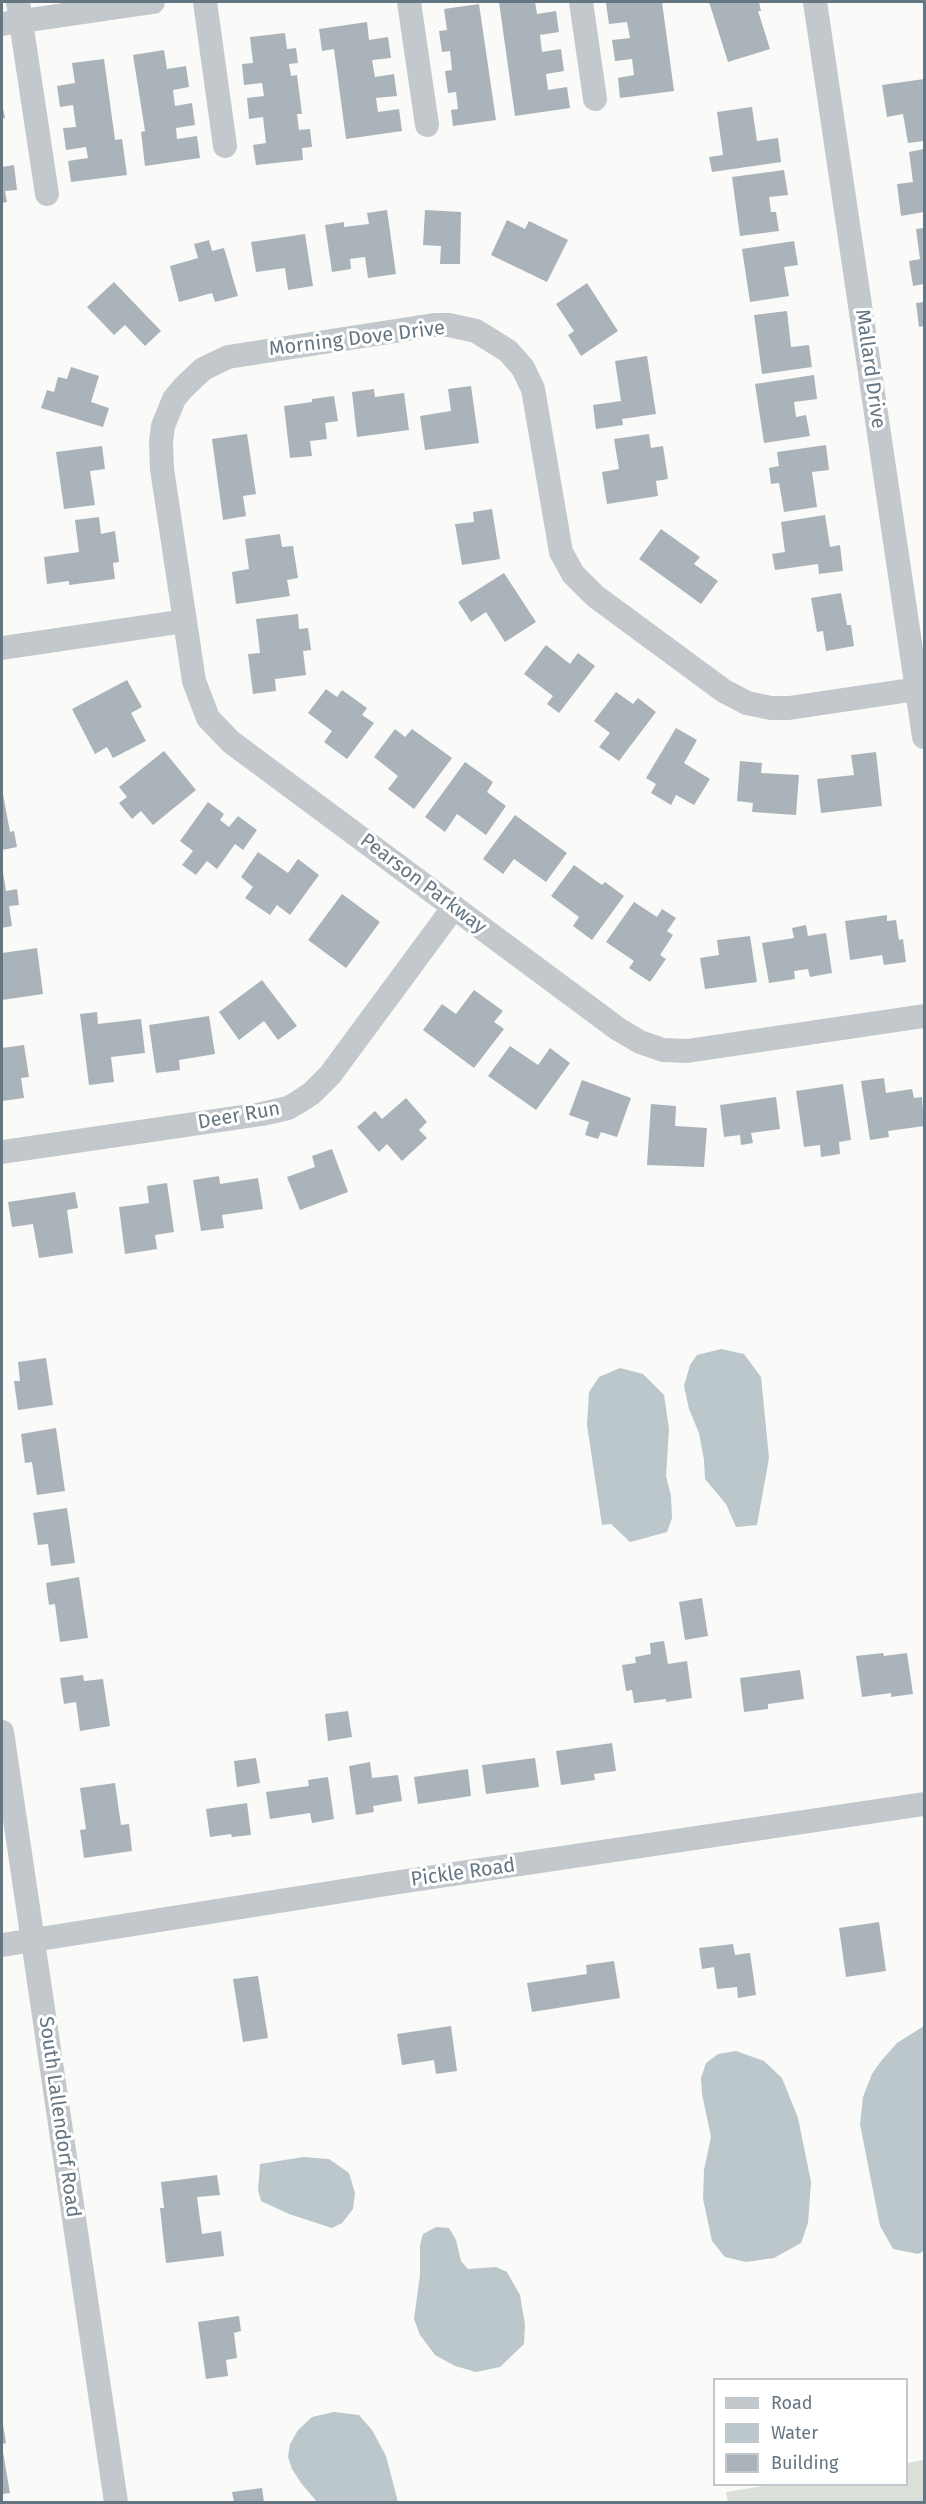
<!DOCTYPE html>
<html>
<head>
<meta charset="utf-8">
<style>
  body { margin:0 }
  #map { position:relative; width:926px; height:2504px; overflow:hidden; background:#fafaf8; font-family:"Fira Sans",sans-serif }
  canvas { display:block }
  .frame { position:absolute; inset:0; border:3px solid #657683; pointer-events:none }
  .legend { position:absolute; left:713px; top:2378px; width:195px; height:108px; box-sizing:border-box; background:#fff; border:2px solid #c1c8cd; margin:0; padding:8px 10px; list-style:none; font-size:18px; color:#657683 }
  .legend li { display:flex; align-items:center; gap:12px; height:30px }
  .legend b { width:30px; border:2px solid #c1c8cd }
</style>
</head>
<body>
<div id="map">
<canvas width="926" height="2504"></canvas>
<div class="frame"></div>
<ul class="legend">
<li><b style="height:8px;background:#c3c8cc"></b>Road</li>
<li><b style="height:16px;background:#bbc7cb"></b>Water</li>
<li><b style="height:16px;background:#aab3b9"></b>Building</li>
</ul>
</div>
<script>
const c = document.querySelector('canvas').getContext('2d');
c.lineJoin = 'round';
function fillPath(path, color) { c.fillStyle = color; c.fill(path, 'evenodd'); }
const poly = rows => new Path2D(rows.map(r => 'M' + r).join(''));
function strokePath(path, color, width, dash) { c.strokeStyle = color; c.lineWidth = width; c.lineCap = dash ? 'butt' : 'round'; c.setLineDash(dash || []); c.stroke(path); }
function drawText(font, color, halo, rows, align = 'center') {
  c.font = font + ' "Fira Sans",sans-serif'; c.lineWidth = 6; c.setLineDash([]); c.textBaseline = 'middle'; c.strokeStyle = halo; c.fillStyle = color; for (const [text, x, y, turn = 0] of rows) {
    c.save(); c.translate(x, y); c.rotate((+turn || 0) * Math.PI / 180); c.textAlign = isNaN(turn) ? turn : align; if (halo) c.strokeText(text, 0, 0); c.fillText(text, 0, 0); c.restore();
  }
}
fillPath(poly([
  [924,2460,924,2502,728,2502,726,2492,770,2485,906,2484,907,2463]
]), '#dadfd7');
fillPath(poly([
  [721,1349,744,1354,761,1377,769,1458,757,1525,736,1527,726,1504,705,1479,704,1460,699,1433,689,1409,684,1386,690,1365,697,1355],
  [620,1368,643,1374,664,1395,669,1429,666,1476,671,1496,672,1518,667,1532,630,1542,611,1524,602,1525,587,1425,589,1392,599,1377],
  [924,2026,924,2251,918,2254,893,2249,880,2226,860,2124,863,2097,872,2074,881,2061,897,2043],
  [736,2051,764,2061,782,2078,798,2118,811,2182,808,2223,801,2243,774,2258,746,2262,725,2257,712,2241,703,2199,704,2170,711,2137,702,2094,701,2078,706,2063,718,2054],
  [303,2157,329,2159,349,2173,355,2193,353,2209,342,2223,332,2228,289,2214,261,2201,258,2190,260,2164],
  [436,2227,449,2228,456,2240,461,2261,468,2269,496,2267,507,2272,520,2295,525,2325,524,2344,500,2367,476,2372,455,2366,435,2355,420,2335,414,2319,420,2275,420,2245,423,2234],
  [334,2412,359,2415,372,2430,386,2456,398,2502,317,2502,301,2483,292,2469,288,2457,290,2444,298,2430,312,2417]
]), '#bbc7cb');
fillPath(poly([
  [499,2,535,2,537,14,556,11,559,32,540,35,542,52,561,49,564,71,546,74,548,90,567,87,570,108,515,116],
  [620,2,662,2,674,91,620,98,618,78,634,75,632,59,615,61,612,40,630,38,627,22,609,24,606,3],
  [709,2,759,2,761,11,758,11,770,49,728,62],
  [479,4,496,120,453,126,451,110,458,109,456,92,448,93,445,71,452,70,450,51,442,52,439,31,447,30,444,9],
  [367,22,369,40,388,37,391,58,372,60,375,77,394,74,397,96,376,98,378,112,399,109,402,131,346,139,334,49,322,51,319,29],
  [285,33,287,49,296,48,298,63,289,64,291,76,297,75,302,114,297,114,299,130,310,129,312,147,302,148,303,160,256,165,253,145,266,143,263,117,249,119,247,98,264,96,262,83,244,85,242,64,253,63,250,37],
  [164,50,167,69,186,66,189,87,173,90,175,106,192,103,195,125,176,128,177,139,197,136,200,158,145,166,141,132,145,131,133,55],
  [104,59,115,140,122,139,127,175,71,182,68,161,88,158,86,147,66,150,63,128,76,127,73,105,60,107,57,86,75,83,72,63],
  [924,79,924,141,908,143,903,114,887,117,882,85],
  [2,103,5,118,2,119],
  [752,107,757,141,778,138,781,162,712,172,709,157,723,155,717,112],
  [924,149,924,212,901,216,897,184,913,182,909,152],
  [14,165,17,190,5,191,7,202,2,203,2,167],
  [784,170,788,195,769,197,771,212,776,212,779,231,740,236,732,177],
  [387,210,396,274,368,278,365,257,350,259,351,269,332,272,325,225,344,222,344,227,369,224,367,213],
  [425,210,461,212,460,264,440,264,441,246,423,245],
  [507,220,525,229,529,221,568,240,547,282,491,255],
  [924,228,924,284,913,286,909,261,920,259,916,229],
  [305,234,313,286,288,290,285,268,256,272,251,242],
  [209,240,212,251,224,248,238,296,215,302,212,293,179,302,170,266,198,258,194,244],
  [794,241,798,265,784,267,789,296,750,302,742,249],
  [114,282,161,331,145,346,125,325,114,335,87,307],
  [587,283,618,331,581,356,568,335,574,331,556,304],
  [924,302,924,326,919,327,916,303],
  [787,311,791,347,809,345,812,367,762,374,754,315],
  [647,356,656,414,622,419,623,425,596,429,593,405,621,401,615,361],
  [71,367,99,376,91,402,109,408,103,427,41,408,47,390,54,392,58,377,67,379],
  [814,375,817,399,794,402,796,417,806,415,810,436,764,443,755,384],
  [471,386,479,443,425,450,420,416,451,411,448,389],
  [374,389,375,397,404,393,409,430,357,437,352,392],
  [334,396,338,421,325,423,327,439,310,441,312,456,290,458,284,406,312,402,312,399],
  [247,434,256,494,243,496,246,516,223,520,212,439],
  [649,434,651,448,663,446,668,479,656,481,658,496,607,504,602,472,619,469,614,439],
  [826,445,829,470,812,472,817,507,784,512,779,483,771,484,769,468,779,466,777,452],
  [102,446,105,469,90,471,95,505,64,509,56,452],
  [492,509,500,559,462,565,455,524,474,522,473,512],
  [825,515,830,547,840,545,843,571,819,574,818,564,775,570,772,554,785,552,781,522],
  [99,517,101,534,115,531,119,562,113,563,115,579,69,585,69,581,47,584,44,557,79,552,75,520],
  [661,529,700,557,694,564,718,581,701,604,639,559],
  [280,534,282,547,293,546,298,578,287,580,290,596,236,604,232,572,249,569,245,539],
  [504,573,536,622,505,642,486,612,471,622,458,602],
  [841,593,847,625,851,625,854,646,826,651,823,631,817,632,811,598],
  [298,614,299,629,308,628,311,650,303,651,306,675,275,679,276,691,253,694,248,654,260,653,256,619],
  [546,645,570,664,578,653,595,666,559,713,547,704,553,696,524,674],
  [127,680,142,707,131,713,146,741,113,758,107,747,95,754,72,709],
  [326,689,337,697,342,690,367,708,362,715,374,723,347,759,324,742,332,731,308,713],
  [616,692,633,704,638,698,656,712,619,761,599,747,610,733,594,721],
  [676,728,697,740,684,763,710,779,694,805,676,795,671,805,651,793,656,784,646,778],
  [395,729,405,737,412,729,452,758,414,809,388,789,398,776,374,757],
  [164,751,196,790,153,825,141,811,132,819,119,803,127,797,119,787],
  [876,752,882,806,821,813,817,779,854,775,851,755],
  [740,761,762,763,761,773,799,775,796,815,752,812,753,803,737,801],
  [465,762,493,782,487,792,506,806,486,835,457,814,445,832,425,817],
  [2,789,10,832,14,831,17,847,2,850],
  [208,802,224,814,220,820,229,827,238,816,257,830,243,850,235,844,217,869,207,861,196,875,182,865,193,851,180,841],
  [515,815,567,853,546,882,514,859,503,874,483,859],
  [258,852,288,873,298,859,319,875,290,915,277,905,270,915,245,898,253,887,241,877],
  [574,865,602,885,605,882,624,896,592,940,573,926,579,917,551,896],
  [2,866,6,891,17,889,19,905,9,906,12,926,2,928],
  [342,894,380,922,346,968,308,940],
  [634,902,657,917,662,909,676,918,667,931,673,935,660,955,666,959,650,982,629,968,634,961,606,942],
  [887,915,887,921,896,920,899,940,903,939,906,962,884,965,882,955,850,960,845,921],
  [806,925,808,936,826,933,832,973,810,977,808,969,794,971,795,979,769,983,762,943,794,938,792,928],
  [750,936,757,982,705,989,700,958,719,955,717,940],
  [37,948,43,994,2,1000,2,953],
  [262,980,297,1026,278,1040,264,1021,239,1040,219,1012],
  [474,990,503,1011,494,1022,504,1029,474,1068,423,1030,442,1004,456,1014],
  [97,1012,98,1024,141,1019,145,1053,111,1057,114,1082,89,1085,80,1014],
  [209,1016,215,1054,179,1060,180,1070,156,1073,149,1025],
  [24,1045,29,1077,21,1078,24,1098,2,1101,2,1048],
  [510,1046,538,1065,550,1048,570,1063,536,1110,488,1076],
  [884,1078,886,1093,912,1089,914,1098,922,1097,924,1126,888,1131,889,1137,870,1140,861,1081],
  [582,1080,631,1098,617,1137,601,1132,598,1139,585,1135,589,1122,569,1115],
  [843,1084,851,1140,839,1142,840,1154,821,1157,820,1145,804,1147,796,1091],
  [776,1097,780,1129,751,1133,753,1143,741,1145,740,1135,724,1137,720,1105],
  [406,1098,427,1122,419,1130,427,1138,402,1161,387,1144,379,1152,357,1127,375,1111,382,1119],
  [651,1104,676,1106,675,1126,707,1128,704,1167,647,1165],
  [332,1149,348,1192,300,1210,287,1177,315,1167,312,1156],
  [219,1176,220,1184,258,1178,263,1209,222,1215,224,1228,201,1231,193,1180],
  [167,1183,174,1232,155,1235,157,1249,125,1254,119,1207,149,1203,147,1186],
  [75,1192,78,1208,67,1210,73,1253,39,1258,33,1224,12,1227,8,1202],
  [46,1358,53,1405,18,1410,14,1381,20,1381,18,1362],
  [56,1428,65,1491,37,1495,32,1462,25,1463,21,1434],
  [67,1508,75,1563,51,1566,48,1544,38,1545,33,1513],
  [79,1577,88,1638,60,1642,55,1604,49,1605,46,1583],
  [702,1598,708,1636,685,1640,679,1602],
  [664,1641,668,1664,687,1661,692,1698,666,1702,666,1699,634,1703,632,1690,626,1691,622,1665,636,1663,635,1657,651,1654,650,1643],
  [883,1653,884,1656,907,1653,913,1694,891,1697,891,1693,862,1697,856,1656],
  [800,1670,804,1699,768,1704,768,1709,744,1712,740,1678],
  [83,1675,84,1681,103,1679,110,1726,80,1731,76,1702,64,1704,60,1678],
  [348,1711,352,1737,328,1741,325,1714],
  [612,1743,616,1771,594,1774,595,1780,561,1785,556,1751],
  [256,1758,260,1783,237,1787,234,1761],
  [535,1758,539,1787,486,1794,482,1765],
  [370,1762,372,1778,398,1775,402,1801,373,1806,374,1812,356,1815,349,1766],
  [468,1769,471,1796,418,1804,414,1777],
  [328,1777,334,1819,312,1823,310,1813,270,1819,266,1792,309,1786,308,1780],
  [115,1783,121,1825,129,1824,132,1851,84,1858,80,1830,86,1829,80,1788],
  [247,1803,251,1835,232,1837,231,1834,210,1837,206,1809],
  [879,1922,886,1971,846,1977,839,1928],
  [733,1944,735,1955,750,1953,756,1995,738,1998,737,1987,717,1989,714,1967,702,1969,699,1948],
  [614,1961,620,1998,532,2012,527,1983,587,1974,586,1965],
  [258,1976,268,2038,243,2042,233,1979],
  [451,2026,457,2071,436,2074,434,2060,402,2065,397,2034],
  [217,2175,220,2195,197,2197,202,2234,221,2231,224,2256,166,2263,160,2208,164,2208,161,2182],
  [239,2316,241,2331,234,2333,237,2358,226,2360,228,2376,206,2379,198,2322],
  [2,2418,6,2443,2,2444],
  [2,2446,10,2493,2,2494],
  [262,2488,264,2502,234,2502,232,2492]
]), '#aab3b9');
strokePath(poly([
  [18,2,47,194],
  [205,2,225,146],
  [409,2,427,125],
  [581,2,595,99],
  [815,2,924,737],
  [2,24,153,2],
  [2,648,185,621],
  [917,689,789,708,771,708,747,703,724,691,595,596,573,574,561,552,533,389,523,368,508,351,476,331,449,325,434,325,228,357,203,369,183,388,174,399,163,426,161,442,162,469,194,681,208,718,231,742,618,1029,640,1042,663,1050,687,1051,924,1016],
  [2,1152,262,1114,288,1108,300,1101,312,1093,330,1075,454,907],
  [2,1732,116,2502],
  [2,1945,393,1883,924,1804]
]), '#c3c8cc', 24);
drawText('20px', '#657683', '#fff', [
  ["Morning Dove Drive",357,339,-7],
  ["Mallard Drive",870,369,82],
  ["Pearson Parkway",423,884,37],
  ["Deer Run",239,1116,-10],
  ["Pickle Road",463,1873,-8],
  ["South Lallendorf Road",59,2117,82]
]);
</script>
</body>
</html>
